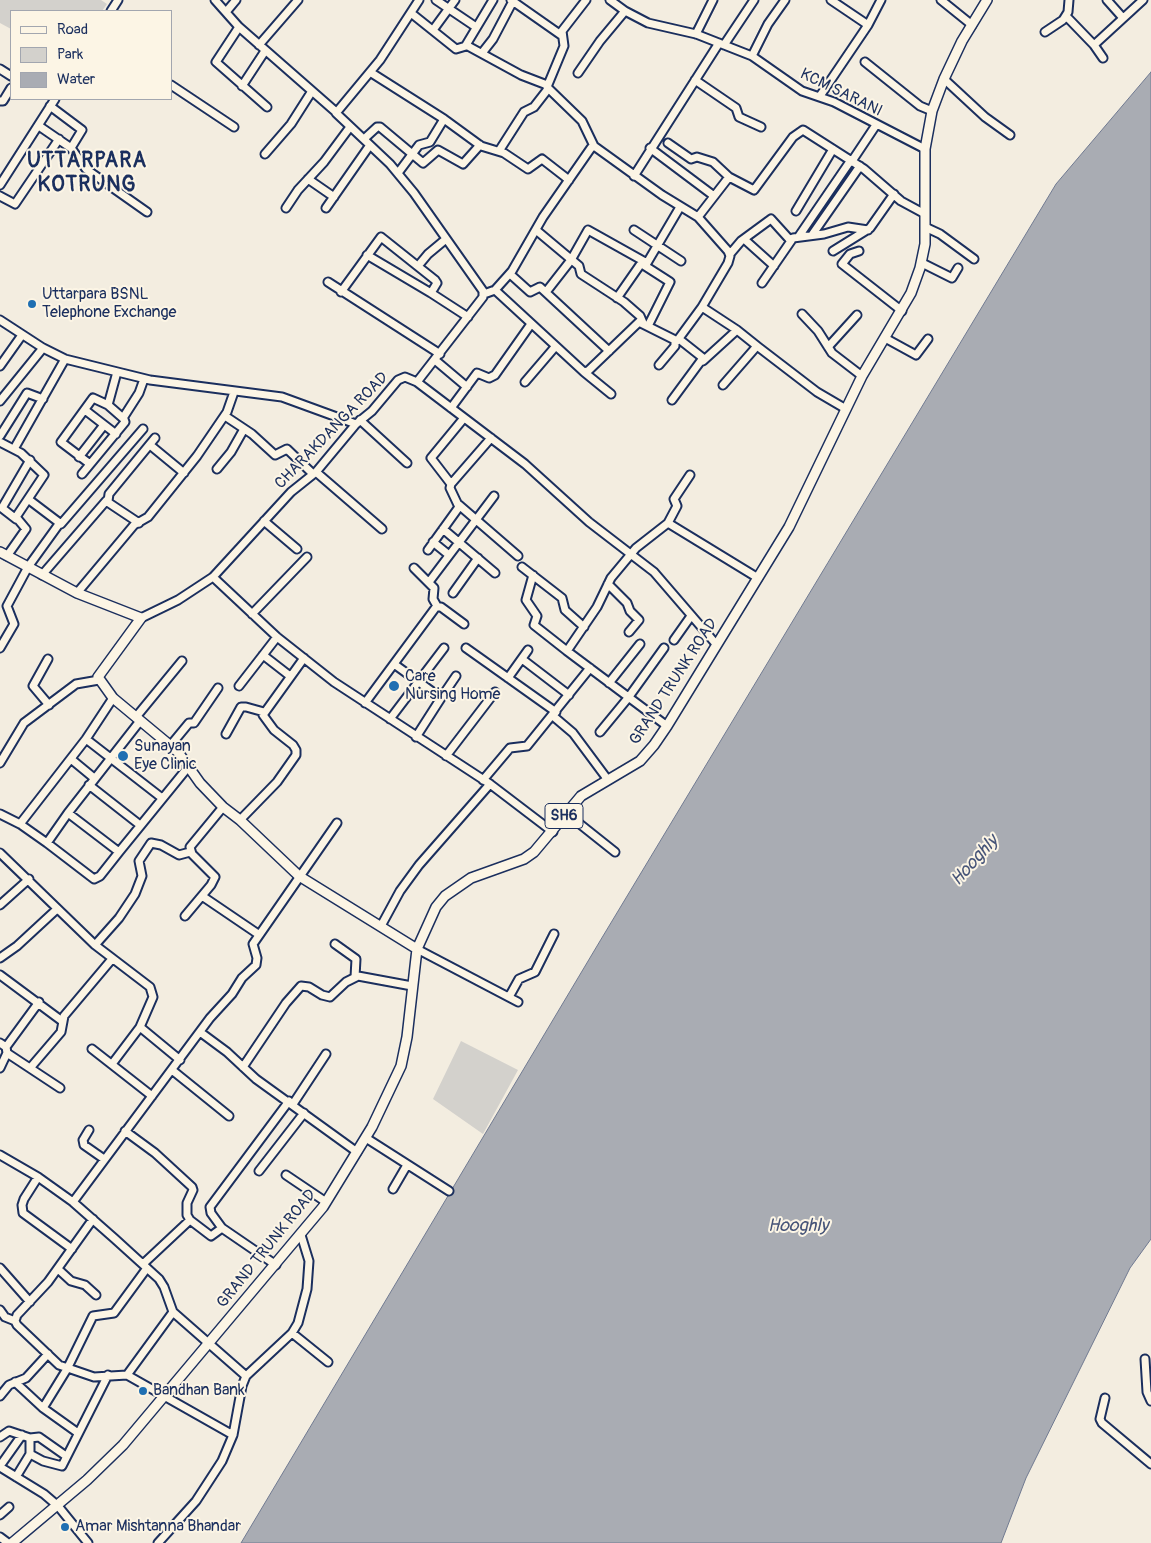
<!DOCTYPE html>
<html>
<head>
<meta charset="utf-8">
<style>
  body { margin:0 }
  #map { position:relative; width:1151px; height:1543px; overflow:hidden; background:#f3ede0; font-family:Pangolin,sans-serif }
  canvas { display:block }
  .legend { position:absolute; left:10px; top:10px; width:162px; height:90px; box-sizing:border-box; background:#fcf5e5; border:1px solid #a2a6af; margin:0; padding:6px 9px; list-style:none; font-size:15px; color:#1b2f5e }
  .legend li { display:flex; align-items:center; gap:10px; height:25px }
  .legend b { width:25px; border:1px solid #a2a6af }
</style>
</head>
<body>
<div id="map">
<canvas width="1151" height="1543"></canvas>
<ul class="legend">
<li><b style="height:6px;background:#fcf5e5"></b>Road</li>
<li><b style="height:14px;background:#d3d1cc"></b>Park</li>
<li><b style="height:14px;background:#a9acb3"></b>Water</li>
</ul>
</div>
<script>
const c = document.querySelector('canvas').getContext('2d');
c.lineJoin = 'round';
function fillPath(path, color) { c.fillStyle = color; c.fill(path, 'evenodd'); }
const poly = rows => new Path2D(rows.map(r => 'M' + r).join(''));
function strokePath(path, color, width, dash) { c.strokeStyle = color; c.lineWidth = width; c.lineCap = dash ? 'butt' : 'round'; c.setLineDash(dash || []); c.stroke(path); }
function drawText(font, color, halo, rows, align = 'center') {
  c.font = font + ' Pangolin,sans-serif'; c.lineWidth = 4; c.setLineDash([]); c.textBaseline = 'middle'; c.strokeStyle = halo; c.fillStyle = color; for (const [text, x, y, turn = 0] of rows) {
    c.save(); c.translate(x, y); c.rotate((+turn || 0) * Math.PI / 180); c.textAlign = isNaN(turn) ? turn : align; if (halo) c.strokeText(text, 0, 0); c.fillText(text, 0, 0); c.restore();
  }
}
fillPath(poly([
  [0,0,101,0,107,4,102,11,11,11,11,29,0,23],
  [461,1041,518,1070,483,1134,433,1099]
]), '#d3d1cc');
const water = poly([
  [1151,72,1151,1239,1130,1268,1026,1478,1001,1543,241,1543,600,941,1056,184,1151,72]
]);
fillPath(water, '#a9acb3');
strokePath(water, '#707a91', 1);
const minor = poly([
  [215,0,239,27,336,112],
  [436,0,476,27],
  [493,0,466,45,521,75,547,85],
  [511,0,561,35],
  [586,0,562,31,564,46,547,87,582,121,594,146],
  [610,0,625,11,648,23,696,34,752,56,802,91,834,102,925,149],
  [831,0,868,25],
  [941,0,972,25],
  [1107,0,1123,18],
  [111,11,118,0],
  [226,12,236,0],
  [411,13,456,49,466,46],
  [1066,16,1094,45,1143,0],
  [239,27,216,62,267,107],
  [433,30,455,0],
  [1045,32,1063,20,1068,12,1069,0],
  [696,34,713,0],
  [259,45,298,0],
  [724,45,754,0],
  [1094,45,1103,58],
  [482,53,493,39,513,1],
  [752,56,768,24,785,0],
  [865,62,920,106,932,111],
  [0,69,11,76],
  [370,72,444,119,481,146,504,153,528,169,542,159,569,180],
  [578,73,600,41,625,11],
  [944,79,985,117,1010,135],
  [695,80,736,108,739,117,761,127],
  [171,85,234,127],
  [242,86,265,51],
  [820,96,868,25,881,0],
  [0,101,3,101,11,88],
  [50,106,82,130,71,148,86,169,147,212],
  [39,126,71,148],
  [364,139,377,127,380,127,423,163,438,150,463,164,480,145],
  [668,143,691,159,697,157,713,162,729,177],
  [650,148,714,196],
  [499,151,524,112,534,107,548,89],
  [265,154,291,124,312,91],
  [852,161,876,125],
  [398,173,419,145,430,142,444,119],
  [634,176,719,43],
  [308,179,334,197],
  [0,185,55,99],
  [0,196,15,204,59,139],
  [286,208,298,190,324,162,350,127],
  [326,208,370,145],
  [796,211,833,149],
  [698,217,729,177,754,190,793,137,803,130,864,169,901,201,925,214],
  [925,227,940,234,974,259],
  [536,230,579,266,581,274,624,302,640,316,643,323],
  [634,230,681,261],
  [812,235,860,166],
  [799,236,851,160],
  [744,239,774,266],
  [833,251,870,228,894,194],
  [859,251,850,254,842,264,902,311],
  [730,254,741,241,771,219,790,240],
  [367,255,431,293],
  [922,263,952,278,958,268],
  [642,264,670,282,648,326],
  [418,266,428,254,446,239],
  [510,274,530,292,540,287,609,351],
  [328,282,440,354],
  [762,283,793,238,824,234,848,227,868,230],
  [495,290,512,271,543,217,591,148,594,146,662,195,698,217,728,251,730,256,728,263,702,307],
  [341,292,381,237,435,280,437,283,431,293,468,317],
  [546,292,571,260,588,230,647,263],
  [484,294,495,290,584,372,588,371,639,322,677,341,702,307,737,330,757,346],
  [617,298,640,265,647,263,680,207],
  [802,314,818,331,832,353,862,376],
  [0,320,43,348,65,359,150,380,282,397,356,424],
  [885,338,916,355,928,339],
  [828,347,857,315],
  [435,360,467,387],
  [703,361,737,330],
  [659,365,675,346,675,342],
  [0,366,22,335],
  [584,372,611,394],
  [417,382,525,464,589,522,654,572,716,644],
  [525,382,555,347],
  [723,385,757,346,817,392,846,409],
  [672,400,703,358,679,339],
  [0,401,43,348],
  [451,408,477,373,489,378,495,375,531,324],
  [85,410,116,434],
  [225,416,252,434,275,455,287,449,313,474],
  [123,418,139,393,144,379],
  [360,420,407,463],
  [0,436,27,393,43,399],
  [0,442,21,453,44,475,16,517,26,529,7,556],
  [150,445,184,473],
  [14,449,65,359],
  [79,457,104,425],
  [90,464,61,442,93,398,108,405],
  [217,469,231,452,244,429],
  [316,472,382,529],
  [82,474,125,422,124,419,108,405,117,372],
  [451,484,431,458,464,418],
  [28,499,61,524,143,429],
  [108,501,109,494,155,438],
  [459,505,518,556],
  [16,519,2,508,30,460],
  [264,521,297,549],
  [668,523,677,506,674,499,690,475],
  [443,529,495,573],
  [433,542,449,555],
  [428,550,459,507,450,488,451,484,491,438],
  [522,567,562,598,565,610,584,627],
  [414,568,434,588,433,599,437,606],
  [42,575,106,501,139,523],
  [533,575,526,600,537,616,534,625,567,651],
  [213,577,277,637,334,682,490,784,553,832],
  [429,582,494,496],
  [608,584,627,603,630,611,639,620,629,632],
  [77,593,134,525,148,517,197,456,227,412,234,392],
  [453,593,478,558],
  [252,614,307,557],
  [141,618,178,600,213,577,291,492,316,472,356,424,372,411,398,380,405,377,417,382,483,297,483,291,414,193,390,164,336,113,380,60,419,0],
  [674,640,691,616],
  [0,648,14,624,7,606,28,567,59,524],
  [466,648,556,712],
  [263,655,290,676],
  [48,659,33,686,49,705],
  [522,659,569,695],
  [394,664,441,698,456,676],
  [508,678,528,650],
  [609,683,640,644],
  [239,686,277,637],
  [365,703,436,607,441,607,464,624],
  [553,716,573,733,608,780],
  [136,717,182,661],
  [390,719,444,648],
  [667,726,567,651,597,607,611,578,636,548,668,523,758,578],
  [600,732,628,698,664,648],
  [226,734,241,707,246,707,264,712],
  [416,737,441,698],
  [86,739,162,798],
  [170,746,189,723,194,723,218,688],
  [446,756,495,692],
  [71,759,94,778],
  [0,763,24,723,76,684,99,680],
  [483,780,510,748,527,746,590,668],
  [89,785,140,825],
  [68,813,140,721],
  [566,813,615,852],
  [0,814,20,824,47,843,68,813,119,852,189,766],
  [240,820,277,782,296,755,296,750,293,745,274,730,263,715,304,658],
  [20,824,86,739,113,698],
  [47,843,94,879,100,876,119,852],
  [0,853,95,945,150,987,153,997,140,1027,180,1060],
  [202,896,258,934],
  [0,905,29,879],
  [185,916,211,885,215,877,192,854,190,847,223,807],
  [381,926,400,891,419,865,490,784],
  [335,944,356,959,355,977],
  [95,945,119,918,135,894,142,876,139,861,151,843,161,845,179,855,190,852],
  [417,949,518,1002],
  [0,958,17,946,57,909],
  [0,975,62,1021],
  [509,997,519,979,535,972,554,934],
  [200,1032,227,1052,256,1079,357,1152],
  [0,1043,6,1047,7,1053,0,1068],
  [6,1047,39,1002],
  [92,1049,152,1096],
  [7,1053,60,1088],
  [112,1064,140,1027],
  [31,1067,61,1032,64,1016,112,959],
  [243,1067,286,1003,301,986,309,987,322,995,330,997,346,982,358,976,412,986],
  [172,1070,229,1116],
  [293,1104,326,1054],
  [89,1130,83,1140,84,1145,104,1159],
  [125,1131,155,1153,192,1187,193,1190,187,1203,187,1215,190,1220,211,1236,222,1228,276,1265],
  [366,1138,449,1191],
  [0,1155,38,1177,73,1202,115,1239,159,1279,164,1287,173,1312,246,1376],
  [259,1171,304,1113],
  [286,1175,326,1202],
  [38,1177,24,1199,22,1205,23,1213,72,1249],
  [393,1189,407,1165],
  [73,1202,210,1018,232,994,242,978,256,965,257,958,253,944,337,823],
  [93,1219,48,1282,17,1315,15,1321,17,1325,59,1365,94,1377,127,1375,233,1435],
  [222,1228,211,1213,210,1207,289,1101],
  [143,1264,190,1220],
  [0,1268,30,1302],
  [58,1269,71,1281,85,1285,96,1295],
  [0,1310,5,1317,15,1321],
  [292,1333,328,1362],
  [1145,1359,1147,1392,1151,1401],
  [127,1375,173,1312],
  [15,1382,43,1408,78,1433],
  [0,1396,9,1385,26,1378,48,1354],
  [1105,1398,1100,1419,1102,1423,1151,1464],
  [43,1408,67,1369,93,1316,114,1313,147,1268],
  [0,1437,9,1431,30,1438,39,1437,66,1456],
  [30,1454,43,1461,62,1466,108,1375],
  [0,1466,22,1435],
  [0,1467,44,1494,58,1506,88,1543],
  [16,1477,30,1454,30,1438],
  [0,1515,9,1507],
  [0,1537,8,1543],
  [158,1543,196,1501,222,1461,233,1435,242,1386,246,1376,292,1333,298,1323,307,1289,309,1261,301,1235]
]);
const major = poly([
  [0,552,77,593,141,618,98,677,113,698,178,752,200,783,223,807,240,820,299,876,417,949],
  [12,1543,87,1480,123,1445,323,1207,372,1127,401,1066,407,1037,417,949,436,907,445,896,471,878,524,859,534,852,581,796,640,761,654,745,667,726,789,527,862,376,911,293,920,268,925,244,925,149,932,111,944,79,962,41,987,0]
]);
strokePath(minor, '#1b2f5e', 11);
strokePath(major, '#1b2f5e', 12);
strokePath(minor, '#fcf5e5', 7);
strokePath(major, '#fcf5e5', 9);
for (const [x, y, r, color] of [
  [32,304,5,"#1f6fb2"],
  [394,686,6,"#1f6fb2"],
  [123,756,6,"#1f6fb2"],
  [143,1391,5,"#1f6fb2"],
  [65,1527,5,"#1f6fb2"]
]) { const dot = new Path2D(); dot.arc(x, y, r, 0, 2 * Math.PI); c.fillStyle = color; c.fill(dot); strokePath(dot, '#fcf5e5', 2); }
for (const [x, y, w] of [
  [564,816,38]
]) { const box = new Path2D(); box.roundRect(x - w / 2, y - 12.5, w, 25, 4); c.fillStyle = '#fcf5e5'; c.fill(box); strokePath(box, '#1b2f5e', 1); }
drawText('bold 15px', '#1b2f5e', null, [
  ["SH6",564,816]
]);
drawText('16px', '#1b2f5e', '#fcf5e5', [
  ["KCM SARANI",841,93,26],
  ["CHARAKDANGA ROAD",332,431,-46],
  ["GRAND TRUNK ROAD",674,682,-57],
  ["GRAND TRUNK ROAD",267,1249,-51]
]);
drawText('16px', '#1b2f5e', '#fcf5e5', [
  ["Uttarpara BSNL",42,295],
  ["Telephone Exchange",42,313],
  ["Care",405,677],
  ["Nursing Home",405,695],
  ["Sunayan",134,747],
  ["Eye Clinic",134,765],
  ["Bandhan Bank",153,1391],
  ["Amar Mishtanna Bhandar",75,1527]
], 'left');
drawText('italic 18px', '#465478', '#fcf5e5', [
  ["Hooghly",975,861,-48],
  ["Hooghly",798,1226]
]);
c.letterSpacing = '1px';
drawText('bold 21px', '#1b2f5e', '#fcf5e5', [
  ["UTTARPARA",87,162],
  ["KOTRUNG",87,186]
]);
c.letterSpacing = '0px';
</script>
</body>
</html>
